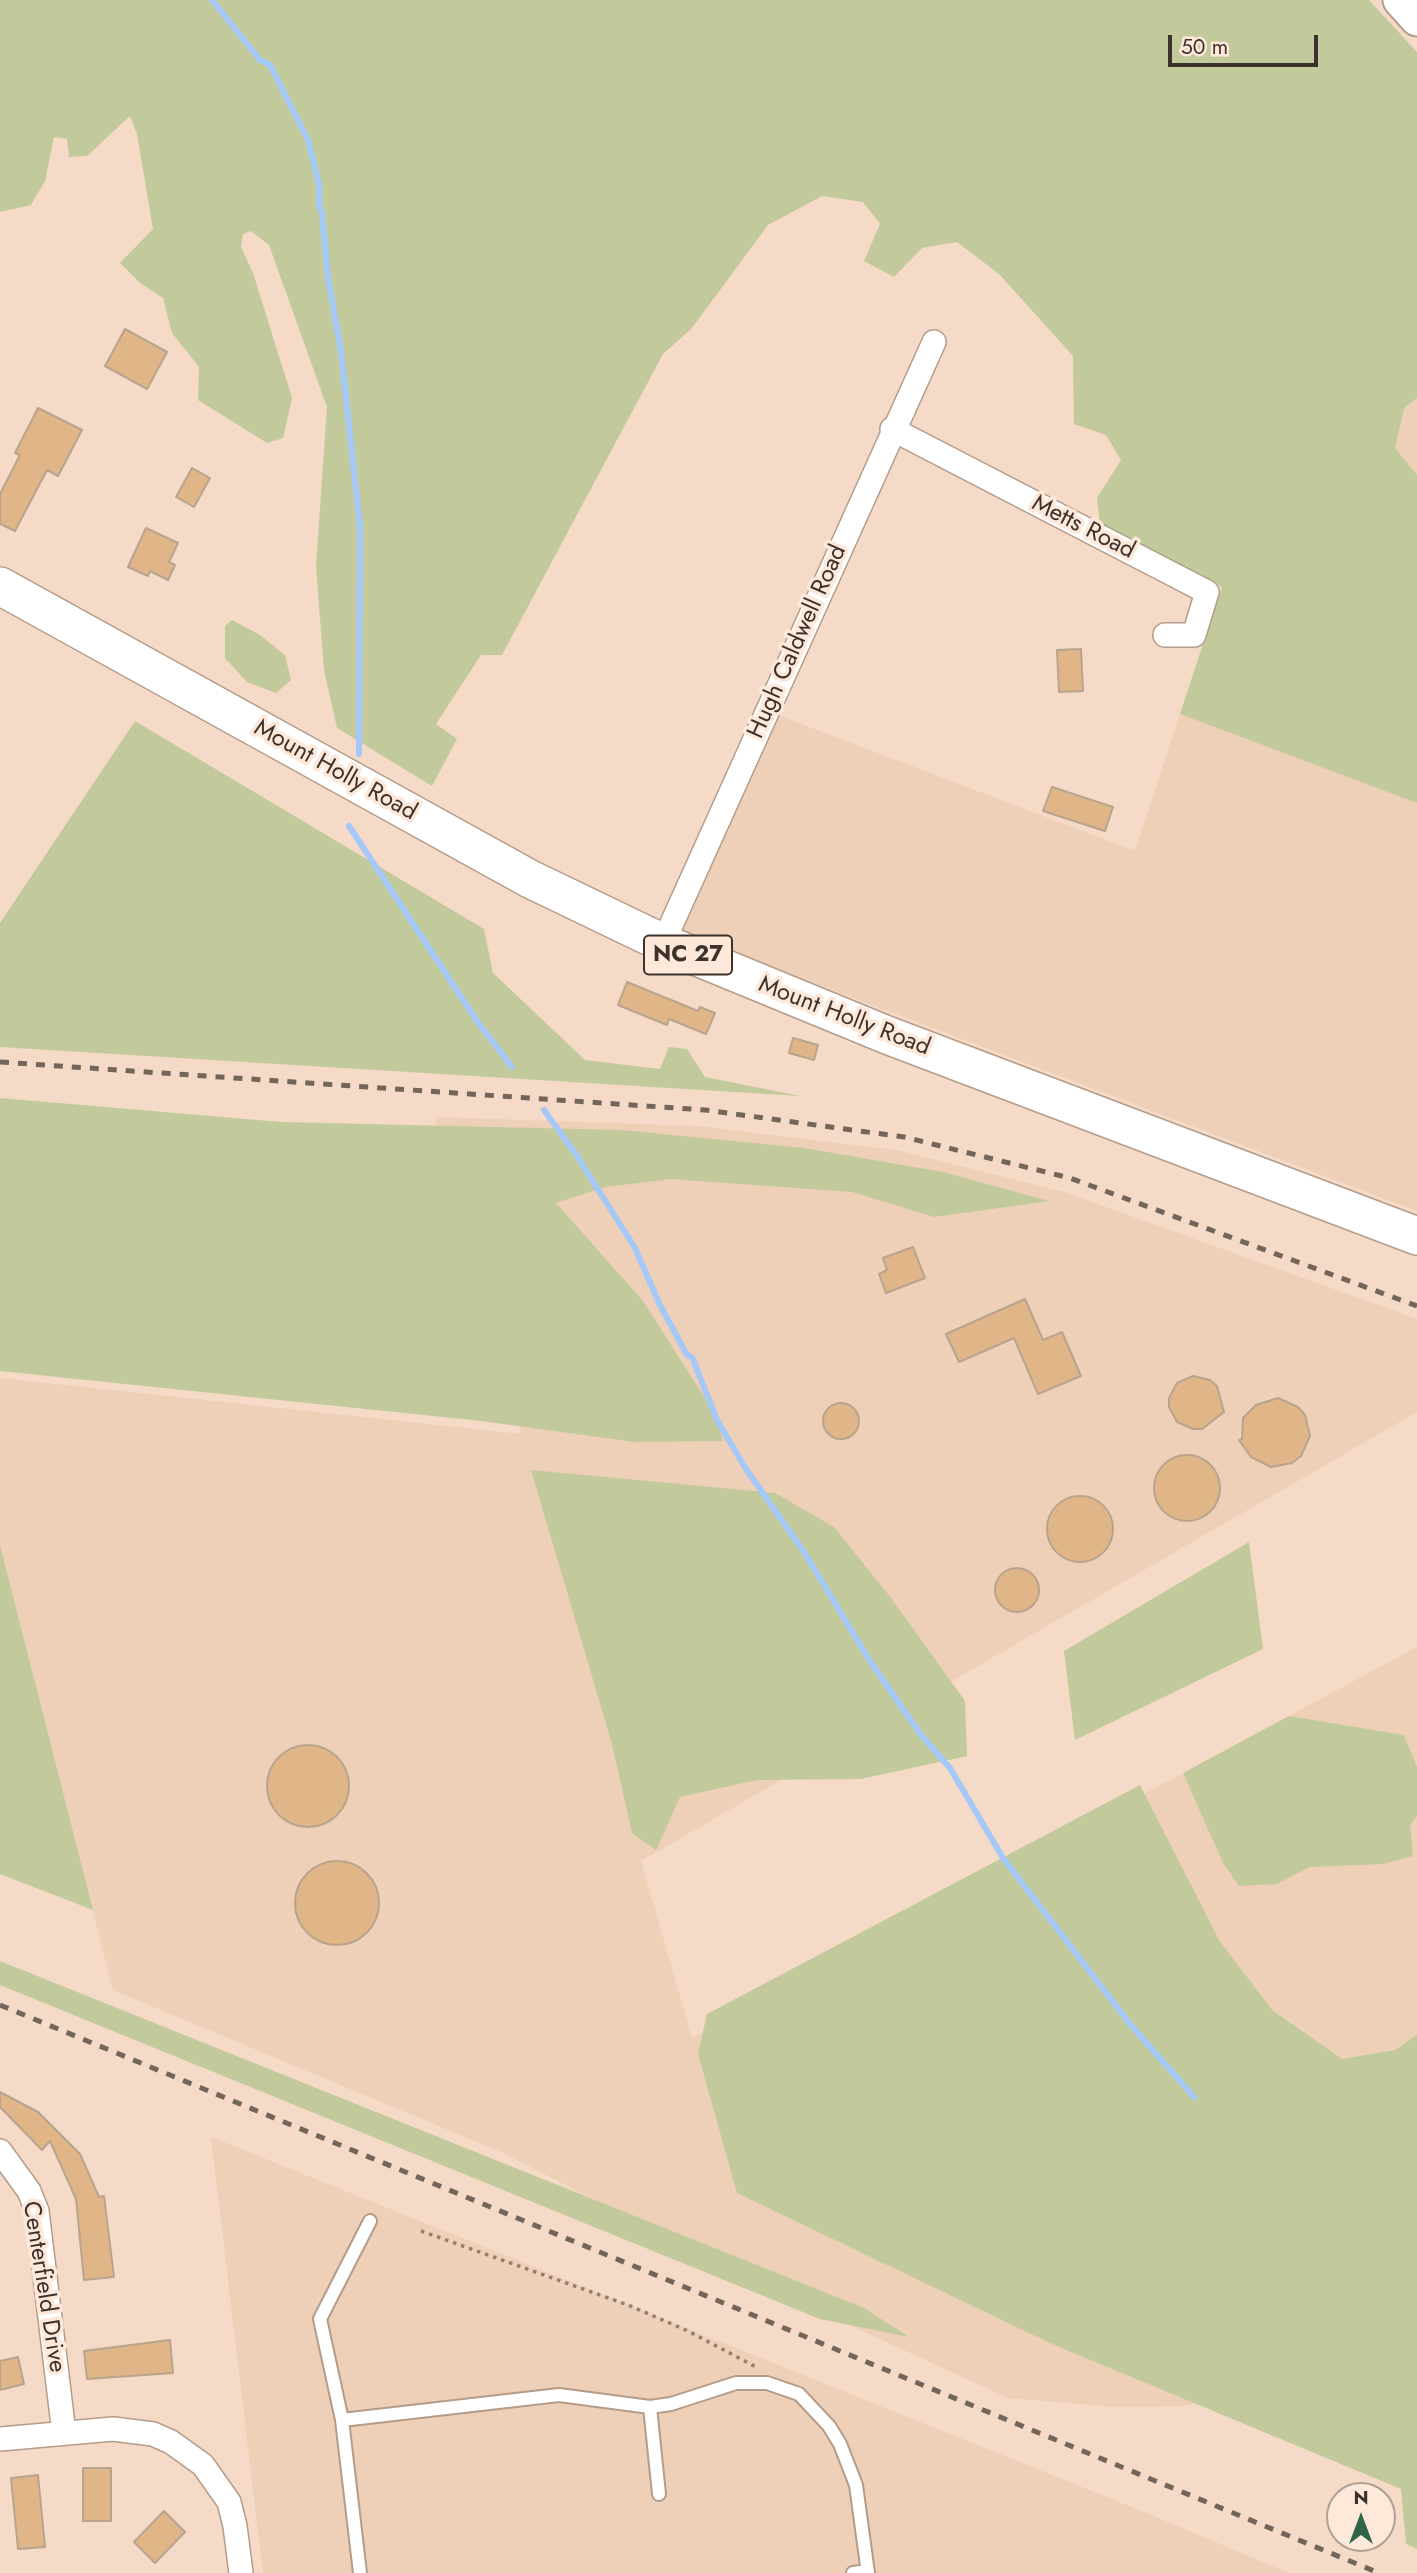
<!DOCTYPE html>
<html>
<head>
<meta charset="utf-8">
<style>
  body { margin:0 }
  #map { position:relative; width:1417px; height:2573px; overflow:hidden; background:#f4dac7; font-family:Jost,sans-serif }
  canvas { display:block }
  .north { position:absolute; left:1326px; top:2482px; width:70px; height:70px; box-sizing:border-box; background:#fde8d9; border:2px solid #b09f93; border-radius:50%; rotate:0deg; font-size:19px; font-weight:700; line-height:28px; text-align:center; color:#3c322b }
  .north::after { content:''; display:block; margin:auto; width:24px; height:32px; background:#31654a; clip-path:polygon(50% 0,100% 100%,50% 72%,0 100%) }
  .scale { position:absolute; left:1168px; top:35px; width:150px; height:32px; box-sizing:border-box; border:4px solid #3c322b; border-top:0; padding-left:9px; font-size:21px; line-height:24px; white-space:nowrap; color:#3c322b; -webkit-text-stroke:5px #fde8d9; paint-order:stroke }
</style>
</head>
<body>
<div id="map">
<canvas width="1417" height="2573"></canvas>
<div class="north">N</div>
<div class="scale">50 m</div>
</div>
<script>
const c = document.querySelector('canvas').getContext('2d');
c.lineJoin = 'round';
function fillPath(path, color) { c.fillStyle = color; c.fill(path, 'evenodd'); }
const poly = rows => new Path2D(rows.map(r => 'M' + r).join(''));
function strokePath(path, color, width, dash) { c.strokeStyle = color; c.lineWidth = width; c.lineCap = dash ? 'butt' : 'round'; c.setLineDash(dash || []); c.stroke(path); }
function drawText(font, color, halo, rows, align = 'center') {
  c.font = font + ' Jost,sans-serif'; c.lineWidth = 7; c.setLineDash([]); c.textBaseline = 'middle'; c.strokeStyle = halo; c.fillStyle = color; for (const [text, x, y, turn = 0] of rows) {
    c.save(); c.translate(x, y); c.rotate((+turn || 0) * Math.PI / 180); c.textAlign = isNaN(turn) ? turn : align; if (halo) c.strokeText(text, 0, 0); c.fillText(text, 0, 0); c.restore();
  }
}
fillPath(poly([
  [1417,398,1417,1211,679,932,775,714,1135,851,1238,537],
  [435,1117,697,1126,896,1150,1064,1192,1417,1319,1417,1412,641,1861,692,2038,1417,1647,1417,2297,1236,2395,1182,2406,1115,2407,1008,2398,752,2280,501,2152,113,1990,0,1545,0,1378,521,1434],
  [211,2137,1144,2512,1289,2573,263,2573]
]), '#eecfb7');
fillPath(poly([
  [0,0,1369,0,1417,52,1417,398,1404,408,1395,448,1417,475,1417,803,1180,714,1222,587,1100,525,1097,498,1121,460,1106,435,1074,424,1073,356,999,274,957,242,922,248,894,277,864,261,880,224,863,202,822,196,768,225,692,328,663,354,502,655,481,655,436,724,457,739,432,786,337,728,324,670,316,566,327,407,269,245,251,231,243,234,241,247,253,273,292,398,283,438,267,443,198,400,199,367,172,333,163,298,140,283,120,263,153,229,137,134,130,116,87,156,69,157,67,139,54,137,45,181,31,205,0,212],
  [232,620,260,635,285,655,291,680,276,693,247,682,225,658,225,626],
  [135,721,484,929,493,973,585,1060,660,1069,669,1047,687,1049,705,1077,800,1096,0,1047,0,923],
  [0,1098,281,1122,622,1130,804,1148,943,1172,1049,1201,934,1217,852,1192,671,1179,605,1187,556,1203,643,1301,715,1414,723,1441,635,1442,481,1421,0,1371],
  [531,1470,775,1493,834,1527,891,1598,965,1701,967,1756,861,1779,757,1780,680,1797,656,1850,632,1833,612,1744],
  [1249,1542,1263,1649,1075,1740,1064,1651],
  [0,1545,93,1910,0,1874],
  [1289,1716,1404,1735,1417,1767,1417,1816,1410,1825,1413,1856,1383,1864,1310,1867,1277,1884,1239,1886,1223,1863,1183,1773],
  [1140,1785,1219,1940,1272,2010,1342,2059,1395,2050,1417,2035,1417,2549,1406,2544,1401,2489,1052,2344,737,2193,698,2054,707,2014],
  [0,1961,864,2308,909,2337,820,2319,0,1985]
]), '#c2ca9c');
strokePath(poly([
  [212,0,260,60,270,65,308,140,319,184,319,206,322,213,328,278,341,351,360,527,359,754],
  [349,826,477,1021,512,1067],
  [544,1110,575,1153,635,1248,659,1303,687,1355,692,1357,717,1420,746,1469,804,1552,870,1661,921,1735,950,1768,1003,1858,1130,2024,1194,2097]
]), '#a4c8f7', 6);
const building = poly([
  [125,329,167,352,147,389,105,366,125,329],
  [38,408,82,430,58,476,47,470,15,531,0,524,0,494,20,455,15,453,38,408],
  [192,468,210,478,194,507,176,497,192,468],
  [146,528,178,543,169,562,175,565,168,580,150,571,148,576,128,567,146,528],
  [1081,649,1083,691,1059,692,1057,650,1081,649],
  [1052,787,1113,807,1105,831,1043,811,1052,787],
  [627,982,698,1011,700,1007,715,1013,706,1034,669,1019,667,1025,618,1005,627,982],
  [793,1038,818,1045,814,1060,789,1053,793,1038],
  [913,1247,925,1278,886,1293,879,1274,887,1270,883,1258,913,1247],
  [1025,1299,1043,1340,1062,1332,1081,1376,1038,1394,1014,1338,959,1362,946,1334,1025,1299],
  [1193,1376,1210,1380,1217,1386,1224,1412,1202,1429,1193,1429,1177,1422,1169,1407,1169,1398,1177,1383,1193,1376],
  [1278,1398,1298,1407,1305,1415,1310,1436,1301,1456,1292,1463,1271,1467,1251,1457,1239,1440,1242,1439,1243,1418,1256,1405,1278,1398],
  '823 1421a18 18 0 1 1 36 0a18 18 0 1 1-36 0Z',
  '1154 1488a33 33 0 1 1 66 0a33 33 0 1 1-66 0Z',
  '1047 1529a33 33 0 1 1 66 0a33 33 0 1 1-66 0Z',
  '995 1590a22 22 0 1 1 44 0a22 22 0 1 1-44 0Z',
  '267 1786a41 41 0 1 1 82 0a41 41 0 1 1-82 0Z',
  '295 1903a42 42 0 1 1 84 0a42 42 0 1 1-84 0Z',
  [0,2092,38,2112,80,2154,99,2197,104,2196,114,2277,84,2280,76,2199,50,2141,42,2150,0,2107,0,2092],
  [170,2340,173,2373,87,2379,84,2351,170,2340],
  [18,2357,24,2384,0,2390,0,2361,18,2357],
  [83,2468,111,2468,111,2521,83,2521,83,2468],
  [38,2475,45,2547,18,2549,11,2478,38,2475],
  [164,2511,185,2532,155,2563,134,2542,164,2511]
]);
fillPath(building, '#e0b689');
strokePath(building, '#b8a48e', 2);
const lane = poly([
  [650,2407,659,2494],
  [342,2420,559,2395,650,2407,671,2404,736,2383,767,2383,799,2394,829,2426,840,2444,856,2485,868,2573],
  [360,2573,342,2420,320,2319,370,2221],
  [853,2573,868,2571]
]);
const street = poly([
  [892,429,1207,592,1194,635,1165,635],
  [663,943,934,342],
  [0,2151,29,2191,37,2211,64,2433],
  [0,2439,113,2429,153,2434,171,2442,203,2465,229,2502,235,2526,241,2573]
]);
const secondary = poly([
  [1400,0,1417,19]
]);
const primary = poly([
  [0,586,530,879,663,943,887,1035,1417,1236]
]);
strokePath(lane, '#b49c8a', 16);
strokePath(street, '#b49c8a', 26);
strokePath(secondary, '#b49c8a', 37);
strokePath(primary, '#b49c8a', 40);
strokePath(poly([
  [421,2231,628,2305,688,2331,756,2367]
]), '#917f73', 3.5, [3.5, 5]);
strokePath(lane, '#fff', 12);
strokePath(street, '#fff', 23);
strokePath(secondary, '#fff', 33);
strokePath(primary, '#fff', 37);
strokePath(poly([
  [0,1062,705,1110,904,1137,1070,1178,1417,1306],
  [0,2005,1379,2573]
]), '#74655a', 5, [9, 9]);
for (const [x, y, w] of [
  [688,955,88]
]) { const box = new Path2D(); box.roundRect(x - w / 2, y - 19.5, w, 39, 5); c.fillStyle = '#fde8d9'; c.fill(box); strokePath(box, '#3c322b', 2); }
drawText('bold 23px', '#3c322b', null, [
  ["NC 27",688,955]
]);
drawText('24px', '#3c322b', '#fde8d9', [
  ["Metts Road",1083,528,27],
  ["Hugh Caldwell Road",798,642,-66],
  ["Mount Holly Road",335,771,29],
  ["Mount Holly Road",844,1017,21],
  ["Centerfield Drive",43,2287,81]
]);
</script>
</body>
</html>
